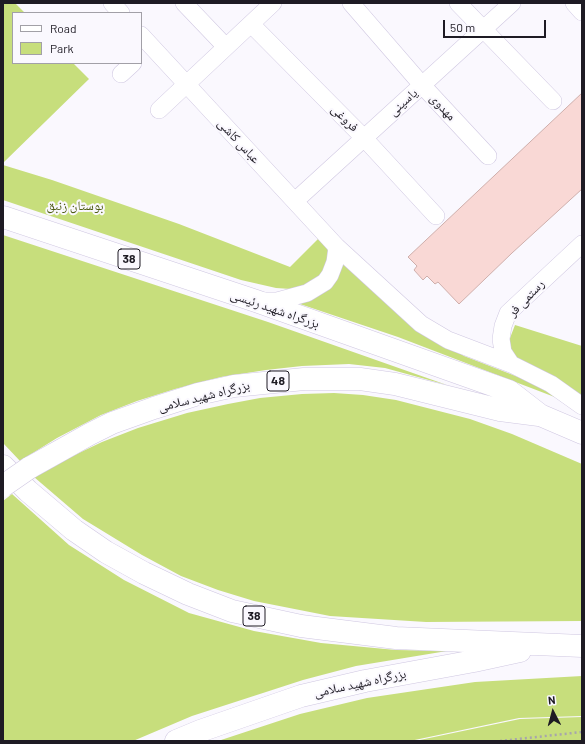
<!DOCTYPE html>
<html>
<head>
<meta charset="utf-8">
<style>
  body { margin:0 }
  #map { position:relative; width:585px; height:744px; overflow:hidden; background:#faf8fe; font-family:Barlow,sans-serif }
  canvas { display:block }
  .frame { position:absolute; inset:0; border:4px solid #1e1b24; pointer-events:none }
  .legend { position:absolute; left:12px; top:12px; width:130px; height:52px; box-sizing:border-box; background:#faf8fe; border:1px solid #a2a0a7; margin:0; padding:5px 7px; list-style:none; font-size:12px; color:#1e1b24 }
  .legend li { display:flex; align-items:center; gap:8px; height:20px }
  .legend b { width:20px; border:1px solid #a2a0a7 }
  .north { position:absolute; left:533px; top:692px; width:40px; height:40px; -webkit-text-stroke:3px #faf8fe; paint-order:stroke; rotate:354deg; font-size:11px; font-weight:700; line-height:16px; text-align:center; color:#1e1b24 }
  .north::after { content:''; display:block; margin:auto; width:14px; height:18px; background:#1e1b24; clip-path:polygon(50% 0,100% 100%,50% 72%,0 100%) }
  .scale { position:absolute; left:443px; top:20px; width:103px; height:18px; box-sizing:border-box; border:2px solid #1e1b24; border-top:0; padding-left:5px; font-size:12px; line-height:14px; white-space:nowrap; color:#1e1b24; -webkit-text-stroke:3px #faf8fe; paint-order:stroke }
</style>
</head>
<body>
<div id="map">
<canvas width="585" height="744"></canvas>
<div class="frame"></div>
<ul class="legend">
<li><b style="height:5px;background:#fff"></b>Road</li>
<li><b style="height:11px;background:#c7de7c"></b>Park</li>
</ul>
<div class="north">N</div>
<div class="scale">50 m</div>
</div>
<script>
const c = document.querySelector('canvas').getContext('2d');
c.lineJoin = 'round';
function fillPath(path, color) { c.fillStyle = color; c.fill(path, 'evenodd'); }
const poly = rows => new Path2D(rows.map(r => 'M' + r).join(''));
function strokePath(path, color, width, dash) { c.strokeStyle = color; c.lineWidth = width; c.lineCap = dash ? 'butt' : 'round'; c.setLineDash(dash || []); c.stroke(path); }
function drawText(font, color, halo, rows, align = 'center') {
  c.font = font + ' Barlow,"Noto Naskh Arabic",sans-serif'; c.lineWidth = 4; c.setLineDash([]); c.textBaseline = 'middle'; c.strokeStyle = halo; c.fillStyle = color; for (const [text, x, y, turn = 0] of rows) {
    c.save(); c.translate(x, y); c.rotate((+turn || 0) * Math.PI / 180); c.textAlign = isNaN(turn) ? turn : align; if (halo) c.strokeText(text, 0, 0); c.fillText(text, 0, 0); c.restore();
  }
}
fillPath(poly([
  [3,3,15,3,25,13,13,13,13,63,73,63,89,79,3,163],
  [3,165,52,180,179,224,290,267,320,237,326,244,329,255,327,264,314,284,291,289,276,288,241,280,3,200],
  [3,235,268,322,447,385,385,368,349,364,302,366,266,370,221,377,175,389,137,401,101,415,57,438,20,461,3,443],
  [343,259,413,325,464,356,526,380,565,401,398,337,294,302],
  [515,325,582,346,582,396,518,362,509,349,510,338],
  [334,393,363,395,396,400,470,419,512,434,582,464,582,621,426,622,330,616,254,601,218,590,181,576,142,555,83,519,34,477,60,462,102,442,138,428,187,413,228,404,260,398,302,394],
  [12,494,69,545,124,580,189,613,254,631,321,643,396,650,447,651,356,666,303,680,192,716,133,741,3,741,3,501],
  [582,676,582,716,519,718,410,741,218,741,300,714,367,698,475,682],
  [582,717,582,741,415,741,520,719]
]), '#c7de7c');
const building = poly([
  [582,93,582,189,512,253,459,304,438,282,435,284,427,276,423,280,414,270,417,266,408,257,582,93]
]);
fillPath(building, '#f9d8d5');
strokePath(building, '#ceaeab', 1);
const minor = poly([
  [112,3,121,13],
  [184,3,226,47],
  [351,3,422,85,488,156],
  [458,3,553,101],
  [574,3,582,12],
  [251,24,364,138,436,216],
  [141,35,337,247,421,324,448,340,511,364,551,384,582,406],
  [121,74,133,63],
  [159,110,273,3],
  [295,201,512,3],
  [261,301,277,301,307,293,325,282,330,275,335,262,337,247],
  [511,364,503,352,501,339,503,326,508,313,582,244]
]);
const highway = poly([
  [3,217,256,301,509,391,540,415,582,433],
  [3,466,28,491,74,530,106,552,144,573,188,594,232,611,301,626,396,638,582,646],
  [29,468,90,434,112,423,154,408,198,394,234,386,304,379,360,379,395,384,500,410,539,415],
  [176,741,200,731,301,696,365,681,474,661,520,651]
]);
strokePath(minor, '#cfc7e1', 18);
strokePath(highway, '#cfc7e1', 23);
strokePath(poly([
  [500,741,582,732]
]), '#a7a5ac', 2.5, [2, 3]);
strokePath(minor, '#fff', 17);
strokePath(highway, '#fff', 22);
const highwayBridge = poly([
  [3,486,29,468]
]);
strokePath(highwayBridge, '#cfc7e1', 23, []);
strokePath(highwayBridge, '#fff', 22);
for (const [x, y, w] of [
  [129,259,22],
  [278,381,22],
  [254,616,22]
]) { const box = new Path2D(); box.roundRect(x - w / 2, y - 10, w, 20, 3); c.fillStyle = '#faf8fe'; c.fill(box); strokePath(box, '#1e1b24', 1); }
drawText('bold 12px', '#1e1b24', null, [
  ["38",129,259],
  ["48",278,381],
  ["38",254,616]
]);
drawText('13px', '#1e1b24', '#faf8fe', [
  ["یاسینی",403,102,-42],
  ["مهدوی",443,107,47],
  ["فروغی",345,118,45],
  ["عباس کاشی",239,141,47],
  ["رستمی فر",526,298,-46],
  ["بزرگراه شهید رئیسی",275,309,19],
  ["بزرگراه شهید سلامی",204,396,-14],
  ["بزرگراه شهید سلامی",360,683,-12]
]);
drawText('13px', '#4d5b13', '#faf8fe', [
  ["بوستان زنبق",75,206]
]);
</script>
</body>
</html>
